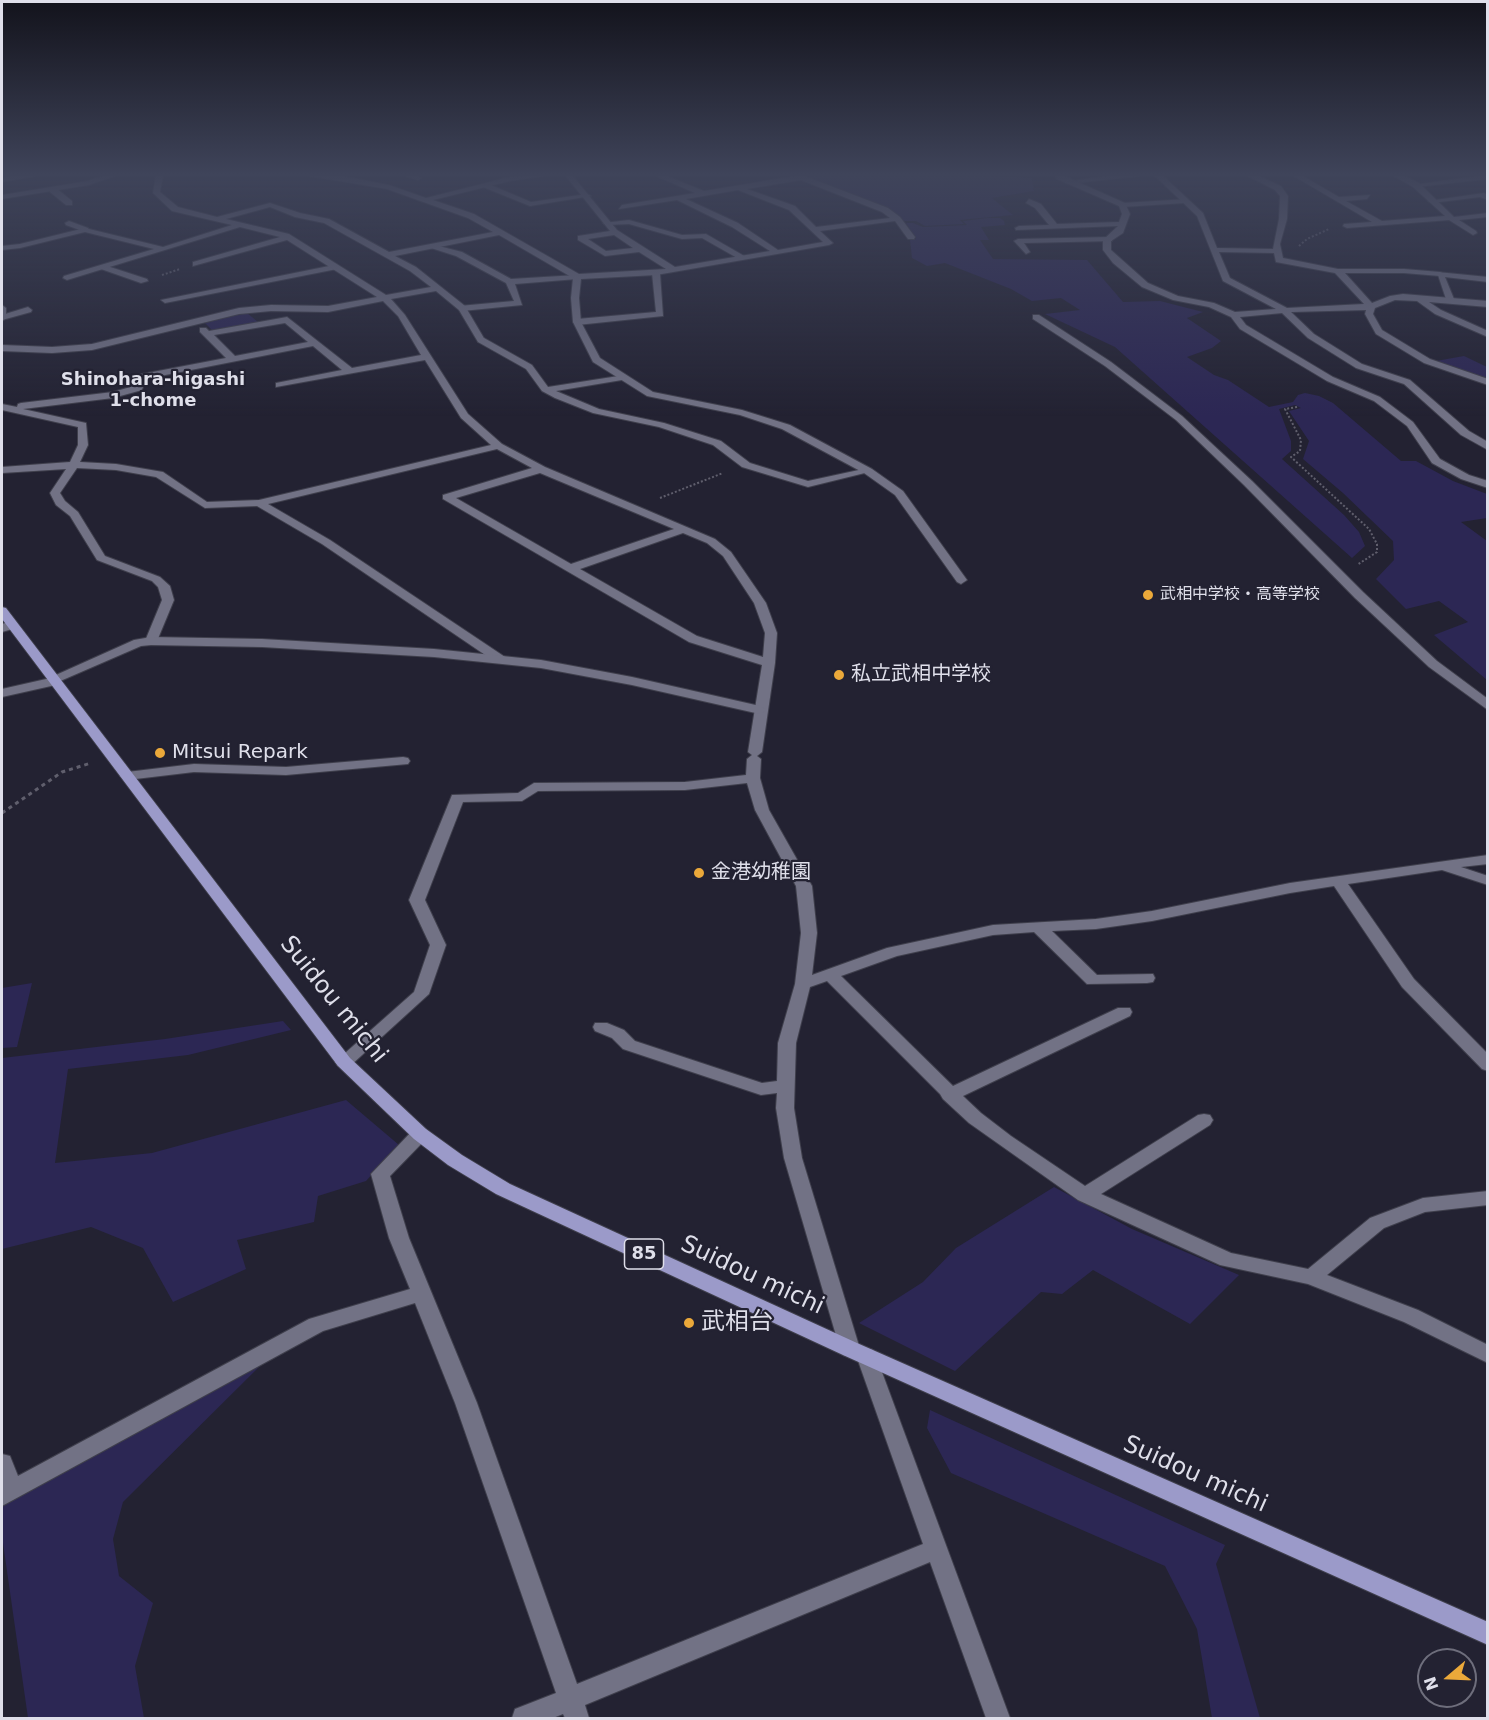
<!DOCTYPE html>
<html>
<head>
<meta charset="utf-8">
<style>
  body { margin:0 }
  #map { position:relative; width:1489px; height:1720px; overflow:hidden; background:#232232; font-family:"DejaVu Sans",sans-serif }
  canvas { display:block }
  .frame { position:absolute; inset:0; border:3px solid #dfdfea; pointer-events:none }
  .north { position:absolute; left:1417px; top:1648px; width:60px; height:60px; box-sizing:border-box; background:#232232; border:2px solid #6e6e7c; border-radius:50%; rotate:251deg; font-size:16px; font-weight:700; line-height:24px; text-align:center; color:#dfdfea }
  .north::after { content:''; display:block; margin:auto; width:21px; height:27px; background:#eba93a; clip-path:polygon(50% 0,100% 100%,50% 72%,0 100%) }
</style>
</head>
<body>
<div id="map">
<canvas width="1489" height="1720"></canvas>
<div class="frame"></div>
<div class="north">N</div>
</div>
<script>
const c = document.querySelector('canvas').getContext('2d');
c.lineJoin = 'round';
function fillPath(path, color) { c.fillStyle = color; c.fill(path, 'evenodd'); }
const poly = rows => new Path2D(rows.map(r => 'M' + r).join(''));
function strokePath(path, color, width, dash) { c.strokeStyle = color; c.lineWidth = width; c.lineCap = dash ? 'butt' : 'round'; c.setLineDash(dash || []); c.stroke(path); }
function drawText(font, color, halo, rows, align = 'center') {
  c.font = font + ' "DejaVu Sans","Noto Sans JP",sans-serif'; c.lineWidth = 4.5; c.setLineDash([]); c.textBaseline = 'middle'; c.strokeStyle = halo; c.fillStyle = color; for (const [text, x, y, turn = 0] of rows) {
    c.save(); c.translate(x, y); c.rotate((+turn || 0) * Math.PI / 180); c.textAlign = isNaN(turn) ? turn : align; if (halo) c.strokeText(text, 0, 0); c.fillText(text, 0, 0); c.restore();
  }
}
fillPath(poly([
  [802,175,977,175,1032,178,1034,191,992,198,1013,215,960,220,964,224,925,226,916,221,904,221,889,209],
  [987,218,1000,218,1004,221,1005,225,981,227,989,240,980,240,993,259,1087,260,1123,302,1160,301,1203,312,1187,318,1221,341,1212,348,1187,357,1214,375,1228,380,1269,407,1293,402,1298,395,1305,393,1319,396,1333,403,1401,461,1416,461,1453,481,1487,494,1487,518,1461,522,1487,541,1487,680,1434,635,1468,622,1439,601,1406,609,1376,579,1394,560,1393,541,1343,493,1303,459,1309,441,1289,411,1301,408,1295,405,1279,409,1291,441,1291,451,1282,459,1344,515,1359,532,1365,546,1352,558,1115,347,1045,314,1080,310,1061,298,1032,301,1011,289,945,263,927,266,912,258,910,240,916,239,906,223,913,223,923,227,967,225,963,221],
  [247,313,258,322,212,330,204,322],
  [1464,356,1487,367,1487,379,1436,361],
  [32,983,17,1047,2,1048,2,988],
  [283,1021,291,1030,188,1055,68,1069,55,1163,152,1153,346,1100,399,1145,366,1181,318,1196,314,1222,237,1240,246,1269,173,1302,143,1248,91,1227,2,1249,2,1058,165,1039],
  [1054,1187,1132,1229,1239,1275,1190,1324,1093,1270,1062,1294,1041,1292,955,1371,859,1323,923,1282,956,1248],
  [260,1366,123,1502,113,1539,119,1576,153,1603,135,1666,144,1718,28,1718,2,1536,2,1506],
  [930,1410,1225,1545,1216,1564,1260,1718,1212,1718,1197,1629,1165,1566,951,1473,927,1428]
]), '#2c2754');
const service = poly([
  [19,175,40,175,2,182,2,178,19,175],
  [1116,175,1146,175,1068,184,1064,182,1116,175],
  [1488,175,1488,179,1416,187,1412,185,1488,175],
  [486,183,531,202,587,194,591,196,530,206,483,187,486,183],
  [50,188,56,188,72,201,72,205,66,205,50,192,50,188],
  [1484,193,1488,195,1488,200,1480,197,1432,203,1428,201,1484,193],
  [1188,199,1185,203,1122,207,1118,205,1122,203,1188,199],
  [629,220,682,235,706,234,746,257,739,259,702,238,682,239,629,224,607,225,603,223,629,220],
  [69,221,88,228,89,230,85,232,66,225,65,223,69,221],
  [1109,237,1112,237,1112,241,1024,243,1030,252,1026,254,1014,241,1018,239,1109,237],
  [431,244,462,252,511,279,577,275,581,277,577,279,515,284,522,305,462,311,459,310,459,306,514,301,506,283,456,256,431,248,431,244],
  [104,265,147,279,148,281,141,283,101,269,101,265,104,265],
  [334,265,338,267,337,269,165,303,161,300,334,265],
  [656,271,660,273,663,316,577,325,573,322,577,319,656,312,652,273,656,271],
  [1437,272,1488,277,1488,282,1445,277,1454,299,1450,302,1446,299,1437,272],
  [28,307,32,310,31,312,2,320,2,315,28,307],
  [478,338,484,338,532,365,548,387,625,375,627,377,622,380,556,391,599,409,664,423,721,441,750,463,808,481,868,468,873,471,808,487,742,467,713,445,659,427,593,413,555,398,542,391,526,369,478,342,478,338]
]);
const minor = poly([
  [106,175,117,175,89,185,2,199,2,195,88,181,106,175],
  [156,175,163,175,160,192,178,207,217,217,270,203,300,213,329,219,389,252,493,232,468,218,387,189,304,175,336,175,389,185,426,198,510,177,548,175,510,181,433,200,474,214,579,274,666,269,639,252,605,256,578,240,578,236,610,231,565,175,572,175,617,230,675,267,770,251,732,227,677,200,619,209,622,205,695,193,654,175,664,175,704,191,802,175,888,208,900,217,915,237,914,239,908,239,895,221,820,231,833,243,829,245,656,275,581,279,579,298,581,322,600,358,653,392,742,410,790,425,872,469,903,491,967,580,961,584,957,582,895,495,864,473,782,429,740,415,647,396,593,362,573,322,571,298,573,278,499,235,395,256,416,267,465,306,485,340,484,342,478,342,459,310,436,291,391,299,405,315,468,414,502,444,545,467,715,539,731,552,766,603,777,633,775,663,762,752,757,756,761,759,760,778,769,810,812,886,817,933,812,975,887,948,993,925,1096,919,1152,911,1290,883,1488,855,1488,864,1461,867,1488,876,1488,885,1442,870,1348,884,1414,979,1488,1054,1488,1071,1482,1069,1402,987,1334,886,1290,893,1152,921,1096,929,1052,931,1097,975,1153,974,1155,978,1153,982,1147,983,1087,984,1034,932,993,935,897,956,841,976,953,1086,1118,1008,1130,1008,1132,1012,1130,1016,963,1096,981,1113,1011,1136,1085,1186,1198,1115,1204,1114,1210,1115,1213,1120,1210,1125,1101,1194,1231,1253,1308,1269,1370,1218,1423,1198,1488,1191,1488,1205,1425,1212,1384,1228,1327,1275,1418,1310,1488,1345,1488,1363,1404,1322,1308,1284,1220,1265,1078,1200,969,1123,943,1099,940,1094,827,981,810,987,796,1043,794,1108,802,1158,860,1349,866,1348,873,1350,876,1356,1010,1718,986,1718,930,1562,585,1705,589,1718,565,1718,563,1714,553,1718,512,1718,515,1709,556,1693,455,1403,415,1303,323,1331,2,1506,2,1454,10,1456,18,1476,309,1319,410,1289,389,1238,371,1174,414,1129,420,1127,426,1129,429,1134,426,1139,390,1176,409,1238,477,1403,577,1684,923,1544,856,1355,850,1357,843,1355,840,1349,784,1158,776,1108,777,1093,761,1095,623,1049,612,1038,595,1031,593,1027,595,1023,607,1023,624,1030,635,1041,762,1083,777,1081,778,1043,795,984,801,933,796,886,755,810,747,783,685,790,538,791,522,801,463,802,425,900,446,945,429,994,350,1066,338,1066,335,1062,414,992,430,945,409,900,452,795,518,793,534,783,685,782,746,775,747,759,752,755,748,752,762,665,689,642,443,499,443,495,532,468,497,449,268,504,330,540,505,657,507,660,505,663,497,663,322,544,257,506,205,508,156,477,116,470,77,468,60,493,65,501,78,512,105,556,160,577,170,586,174,600,157,641,151,645,147,644,145,641,162,600,158,587,152,581,97,560,70,516,56,505,50,493,66,469,2,473,2,467,70,462,78,445,78,427,2,410,2,404,17,407,18,404,21,403,113,392,134,386,137,375,226,358,200,332,200,328,206,328,209,331,287,317,352,368,421,355,398,316,383,301,328,312,271,311,239,314,92,350,52,353,2,351,2,345,52,347,92,344,239,308,271,305,328,306,377,297,287,240,193,266,193,262,280,237,240,227,67,280,63,278,64,276,154,249,85,232,20,248,2,250,2,246,20,244,85,228,163,247,232,225,172,211,153,193,156,175],
  [801,180,882,212,890,218,816,227,795,206,747,189,801,180],
  [738,190,789,210,823,242,778,250,738,223,686,199,738,190],
  [270,207,295,217,324,223,410,271,431,287,386,295,289,234,226,219,270,207],
  [614,235,633,248,606,251,588,239,614,235],
  [285,323,308,342,235,356,214,335,285,323],
  [313,346,342,370,276,383,276,387,425,360,461,418,491,445,259,500,207,502,163,472,116,464,80,462,88,445,86,423,23,409,113,398,142,390,145,379,313,346],
  [540,473,674,529,571,564,456,498,540,473],
  [683,533,707,543,723,556,754,603,765,633,763,657,697,636,580,569,683,533],
  [403,175,416,175,421,178,418,180,403,175],
  [1055,175,1062,175,1125,203,1130,214,1123,233,1111,241,1111,250,1148,283,1178,296,1214,303,1235,312,1276,309,1223,281,1197,216,1154,175,1162,175,1203,213,1217,248,1273,249,1279,219,1280,196,1275,190,1246,175,1256,175,1281,186,1288,196,1287,219,1280,244,1283,258,1338,269,1404,269,1440,272,1444,274,1440,276,1404,273,1345,273,1372,303,1390,296,1403,294,1488,301,1488,307,1429,302,1441,310,1488,331,1488,337,1435,314,1417,301,1395,300,1375,308,1373,314,1382,330,1430,359,1488,379,1488,385,1424,363,1376,334,1365,314,1366,310,1291,312,1314,334,1362,364,1410,380,1469,431,1488,442,1488,450,1461,435,1404,384,1356,368,1308,338,1282,313,1240,317,1246,325,1333,377,1380,397,1413,422,1440,459,1469,475,1488,481,1488,488,1461,479,1432,463,1407,426,1374,401,1327,381,1240,329,1231,317,1209,307,1173,300,1142,287,1113,263,1103,250,1103,240,1118,226,1016,230,1015,228,1019,226,1049,225,1035,208,1026,203,1029,199,1041,204,1057,224,1119,222,1122,214,1119,206,1057,179,1055,175],
  [1219,252,1274,253,1276,262,1335,273,1364,304,1287,308,1230,278,1219,252],
  [1292,175,1301,175,1339,197,1370,195,1367,199,1346,201,1382,221,1445,216,1413,187,1392,175,1402,175,1419,183,1454,217,1488,213,1488,217,1459,220,1476,231,1477,233,1473,235,1449,220,1347,228,1343,226,1344,224,1372,222,1292,175],
  [2,305,6,308,6,318,2,321,2,305],
  [1033,315,1039,315,1111,362,1182,416,1252,481,1363,592,1437,661,1488,699,1488,710,1429,667,1355,598,1244,485,1176,420,1105,366,1033,319,1033,315],
  [12,621,18,625,16,628,2,632,2,624,12,621],
  [55,677,60,678,61,681,60,684,2,697,2,689,55,677],
  [403,757,408,758,410,761,408,764,286,775,194,772,127,780,120,776,127,772,194,764,286,767,403,757]
]);
const tertiary = poly([
  [151,637,262,639,434,649,541,660,632,677,760,706,767,710,760,714,632,685,541,668,434,657,262,647,151,645,141,646,58,682,48,682,47,679,134,640,151,637]
]);
const primary = poly([
  [2,607,6,608,350,1058,426,1129,462,1155,510,1184,857,1343,1488,1622,1488,1645,843,1355,496,1194,448,1165,414,1139,338,1066,2,619,2,607]
]);
strokePath(service, '#3f3f4c', 2);
strokePath(minor, '#3f3f4c', 2);
strokePath(tertiary, '#3f3f4c', 2);
strokePath(primary, '#3f3f4c', 2);
strokePath(poly([
  [1299,246,1307,239,1329,229],
  [162,275,180,269],
  [1297,407,1285,409,1301,440,1300,451,1291,457,1369,529,1377,544,1377,552,1357,565],
  [660,498,723,473]
]), '#605f6d', 2, [2, 2]);
strokePath(poly([
  [2,813,62,772,91,763]
]), '#605f6d', 3, [4, 4]);
fillPath(service, '#727285');
fillPath(minor, '#727285');
fillPath(tertiary, '#727285');
fillPath(primary, '#9b9ac9');
const sky = c.createLinearGradient(0, 0, 0, 416);
sky.addColorStop(0, '#13131c');
sky.addColorStop(0.42, '#3f445a');
sky.addColorStop(1, '#3f445a00');
c.fillStyle = sky;
c.fillRect(0, 0, 1489, 416);
for (const [x, y, r, color] of [
  [1148,595,6,"#eba93a"],
  [839,675,6,"#eba93a"],
  [160,753,6,"#eba93a"],
  [699,873,6,"#eba93a"],
  [689,1323,6,"#eba93a"]
]) { const dot = new Path2D(); dot.arc(x, y, r, 0, 2 * Math.PI); c.fillStyle = color; c.fill(dot); strokePath(dot, '#232232', 2); }
drawText('16px', '#dfdfea', '#232232', [
  ["武相中学校・高等学校",1160,595]
], 'left');
drawText('bold 18px', '#dfdfea', '#232232', [
  ["Shinohara-higashi",153,380],
  ["1-chome",153,401]
]);
for (const [x, y, w] of [
  [644,1254,39]
]) { const box = new Path2D(); box.roundRect(x - w / 2, y - 15, w, 30, 4.5); c.fillStyle = '#232232'; c.fill(box); strokePath(box, '#dfdfea', 1.5); }
drawText('bold 18px', '#dfdfea', null, [
  ["85",644,1254]
]);
drawText('20px', '#dfdfea', '#232232', [
  ["私立武相中学校",851,675],
  ["Mitsui Repark",172,753],
  ["金港幼稚園",711,873]
], 'left');
drawText('24px', '#dfdfea', '#232232', [
  ["Suidou michi",333,1000,51],
  ["Suidou michi",752,1276,25],
  ["Suidou michi",1195,1475,24]
]);
drawText('24px', '#dfdfea', '#232232', [
  ["武相台",701,1323]
], 'left');
</script>
</body>
</html>
